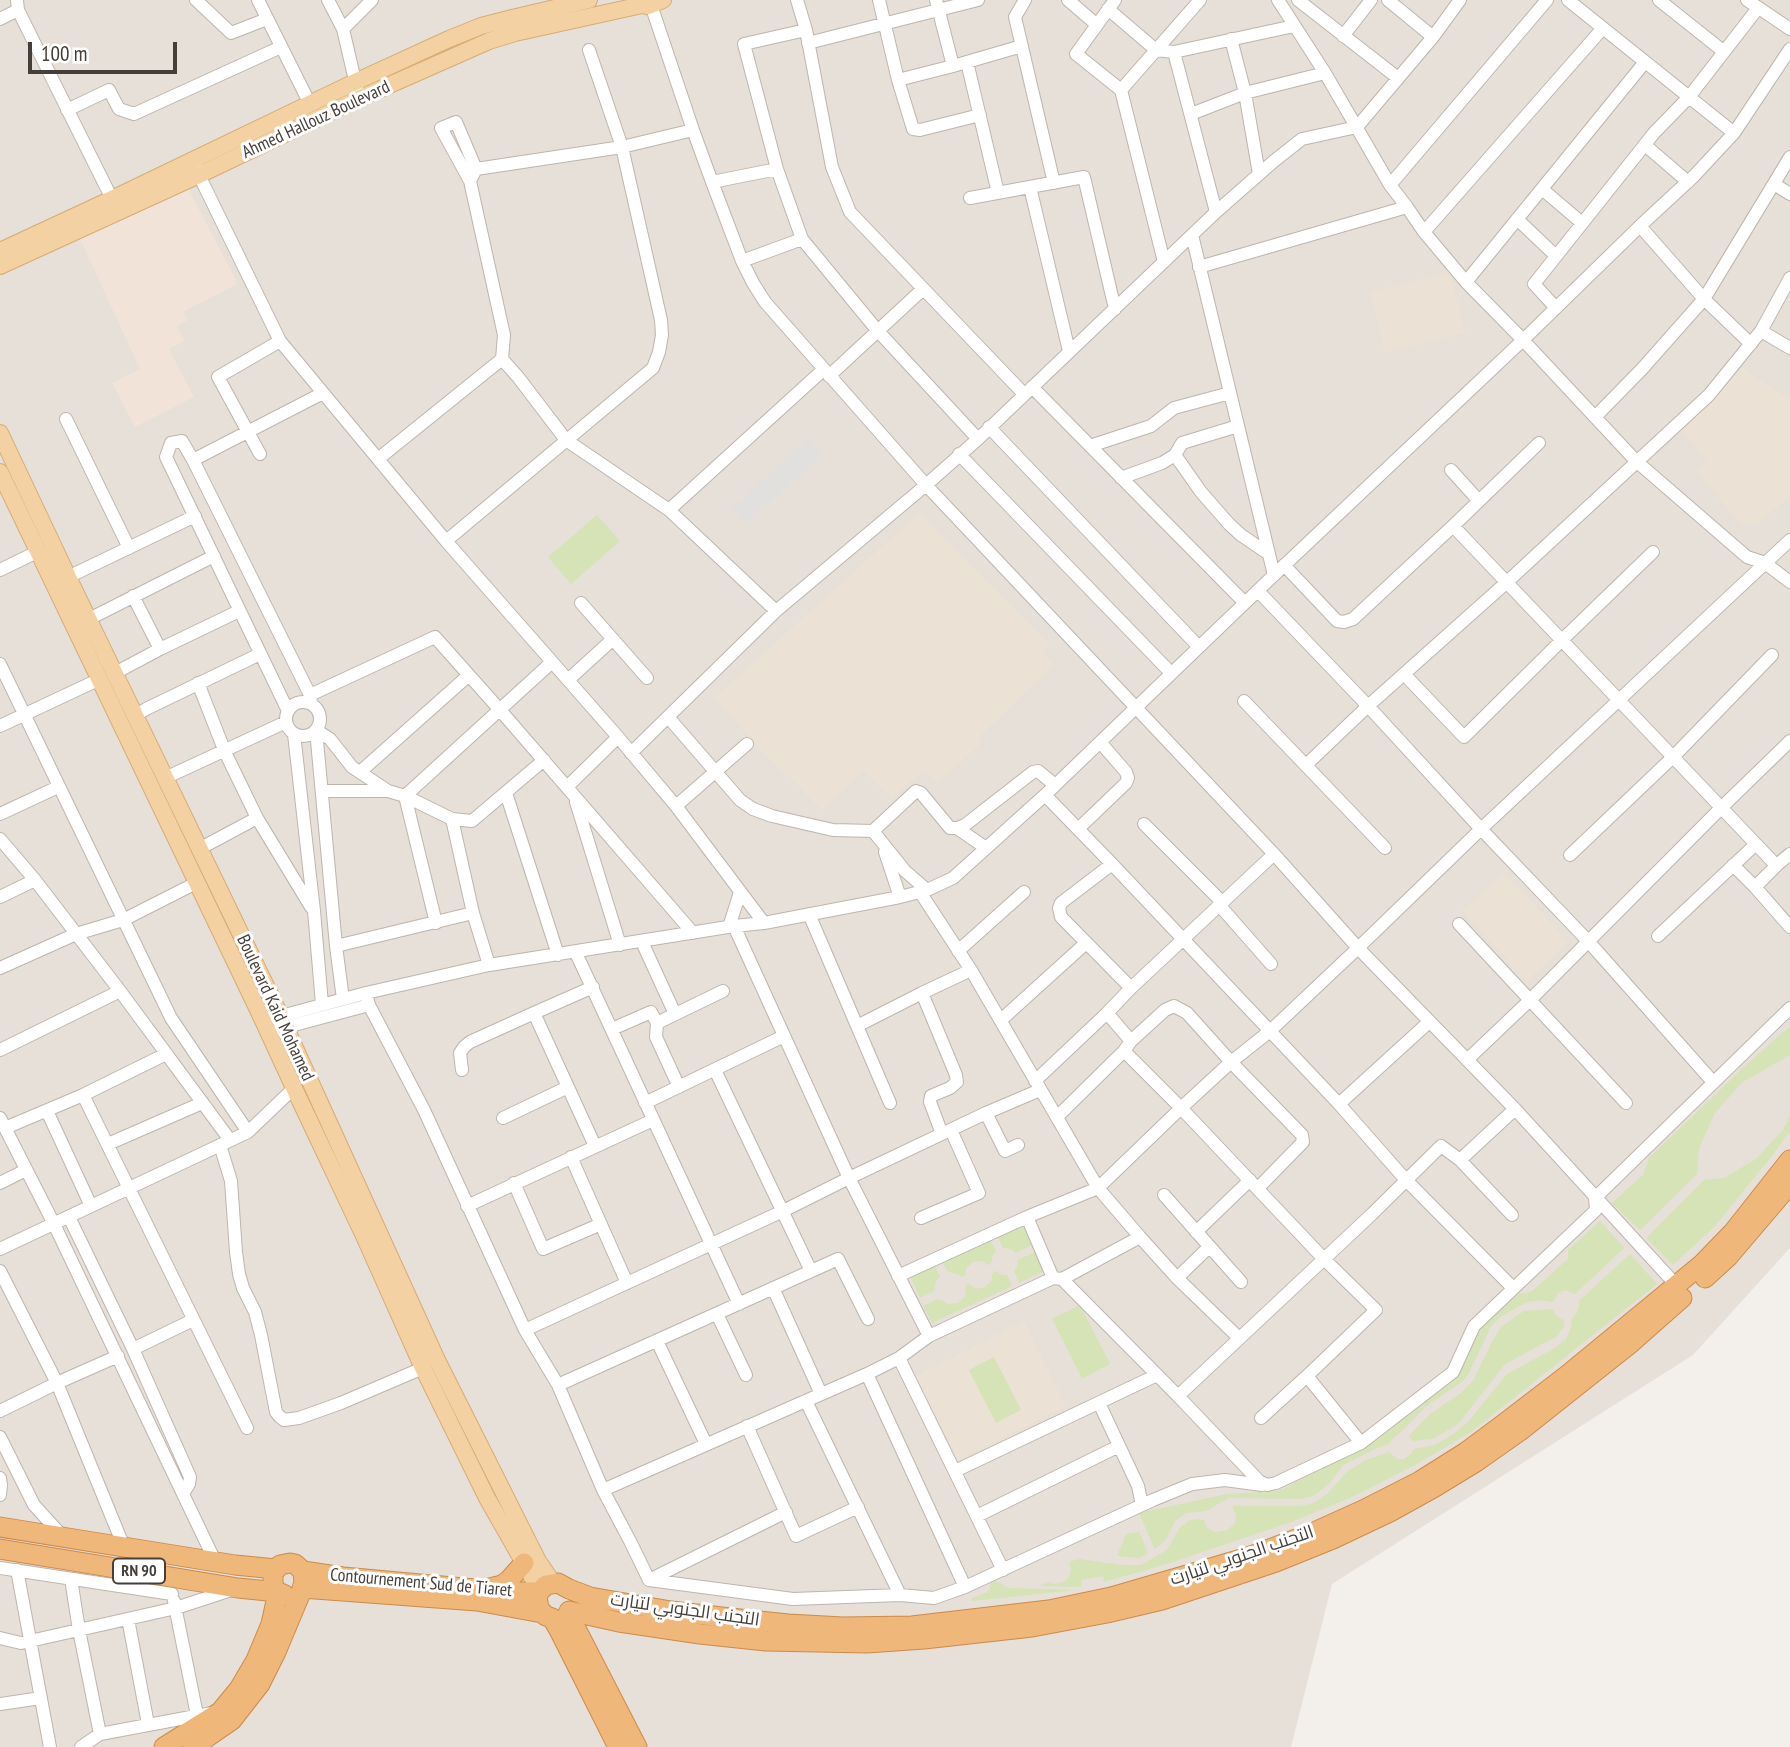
<!DOCTYPE html>
<html>
<head>
<meta charset="utf-8">
<style>
  body { margin:0 }
  #map { position:relative; width:1790px; height:1747px; overflow:hidden; background:#f3efea; font-family:"PT Sans Narrow",sans-serif }
  canvas { display:block }
  .scale { position:absolute; left:28px; top:42px; width:149px; height:32px; box-sizing:border-box; border:4px solid #463f39; border-top:0; padding-left:9px; font-size:21px; line-height:24px; white-space:nowrap; color:#463f39; -webkit-text-stroke:5px #fff; paint-order:stroke }
</style>
</head>
<body>
<div id="map">
<canvas width="1790" height="1747"></canvas>
<div class="scale">100 m</div>
</div>
<script>
const c = document.querySelector('canvas').getContext('2d');
c.lineJoin = 'round';
function fillPath(path, color) { c.fillStyle = color; c.fill(path, 'evenodd'); }
const poly = rows => new Path2D(rows.map(r => 'M' + r).join(''));
function strokePath(path, color, width, dash) { c.strokeStyle = color; c.lineWidth = width; c.lineCap = dash ? 'butt' : 'round'; c.setLineDash(dash || []); c.stroke(path); }
function drawText(font, color, halo, rows, align = 'center') {
  c.font = font + ' "PT Sans Narrow",Cairo,sans-serif'; c.lineWidth = 6; c.setLineDash([]); c.textBaseline = 'middle'; c.strokeStyle = halo; c.fillStyle = color; for (const [text, x, y, turn = 0] of rows) {
    c.save(); c.translate(x, y); c.rotate((+turn || 0) * Math.PI / 180); c.textAlign = isNaN(turn) ? turn : align; if (halo) c.strokeText(text, 0, 0); c.fillText(text, 0, 0); c.restore();
  }
}
fillPath(poly([
  [0,0,1790,0,1790,1248,1693,1355,1332,1584,1291,1747,0,1747]
]), '#e6e0d9');
fillPath(poly([
  [188,188,238,284,184,311,188,320,177,326,184,341,169,349,194,397,135,427,112,383,140,369,80,239]
]), '#f2e3d8');
fillPath(poly([
  [1450,272,1465,333,1385,353,1370,292],
  [1741,368,1790,399,1790,496,1757,524,1739,523,1696,470,1706,459,1678,428],
  [920,512,1050,645,1043,652,1055,665,978,738,982,743,937,784,924,770,891,799,864,771,822,811,789,776,785,777,714,698],
  [1504,872,1569,942,1527,981,1462,911],
  [1024,1321,1066,1406,958,1460,916,1376]
]), '#ebe2d5');
fillPath(poly([
  [597,515,620,541,571,584,548,557],
  [1790,1026,1790,1055,1741,1083,1715,1113,1699,1148,1697,1174,1640,1230,1612,1203,1643,1175,1649,1158,1745,1066],
  [1790,1116,1790,1131,1775,1152,1715,1226,1673,1265,1646,1238,1704,1180,1724,1178,1756,1159,1783,1130],
  [1600,1221,1624,1248,1575,1294,1565,1290,1558,1293,1553,1302,1542,1300,1527,1302,1500,1317,1491,1326,1469,1373,1464,1380,1425,1407,1398,1435,1392,1439,1389,1444,1375,1449,1343,1465,1329,1484,1313,1496,1301,1499,1229,1498,1206,1511,1186,1513,1175,1521,1166,1539,1155,1549,1139,1513,1227,1494,1279,1491,1367,1445,1386,1432,1455,1376,1473,1334,1518,1294,1531,1292,1568,1259,1568,1250],
  [1022,1225,1032,1245,1016,1253,1011,1249,1003,1248,997,1236],
  [990,1239,996,1251,993,1255,991,1264,989,1265,982,1261,973,1262,966,1268,965,1276,962,1277,958,1274,948,1272,942,1261],
  [1035,1252,1044,1271,1019,1283,1014,1271,1017,1267,1018,1260],
  [1630,1254,1657,1284,1471,1432,1415,1465,1350,1498,1294,1521,1167,1564,1104,1582,1103,1576,1081,1580,1081,1587,1038,1586,1049,1582,1053,1584,1063,1582,1068,1579,1071,1570,1069,1562,1079,1559,1122,1565,1141,1565,1167,1550,1179,1529,1188,1521,1196,1519,1204,1520,1207,1528,1215,1532,1228,1530,1235,1523,1236,1515,1232,1506,1301,1506,1314,1503,1327,1494,1348,1471,1366,1460,1389,1452,1397,1459,1404,1459,1411,1454,1414,1449,1435,1445,1452,1435,1467,1423,1507,1374,1555,1348,1566,1339,1571,1328,1572,1318,1577,1313,1579,1307,1579,1301],
  [934,1265,940,1276,936,1281,934,1291,920,1298,910,1276],
  [995,1271,1002,1275,1007,1275,1012,1286,932,1323,923,1306,938,1299,948,1304,958,1303,965,1296,966,1285,968,1284,976,1289,985,1287,991,1282,993,1272],
  [1080,1305,1110,1364,1082,1379,1052,1319],
  [1552,1309,1557,1317,1564,1320,1564,1326,1557,1336,1505,1364,1458,1424,1432,1439,1412,1441,1409,1436,1429,1415,1461,1393,1473,1381,1492,1342,1501,1327,1524,1311],
  [994,1357,1021,1410,996,1423,969,1370],
  [1139,1532,1148,1553,1139,1558,1117,1556,1126,1534],
  [994,1580,1009,1588,1076,1590,972,1601,972,1598,986,1593,990,1589,991,1581]
]), '#d5e3b7');
fillPath(poly([
  [808,439,822,455,746,523,732,507]
]), '#e2e0de');
const minor = poly([
  [17,0,18,10,112,199],
  [196,0,231,33,267,19],
  [258,0,310,104],
  [328,0,343,29,357,89],
  [797,0,806,30,832,167,850,212,1024,394],
  [879,0,898,80,913,129,920,130,980,115],
  [936,0,953,66],
  [1025,0,1015,17,1054,183],
  [1068,0,1097,25],
  [1115,0,1076,54,1121,90],
  [1278,0,1325,73,1390,185,1407,207,1424,232,1466,282,1523,340,1636,461,1747,557,1765,563,1790,582],
  [1298,0,1398,78],
  [1388,0,1433,37],
  [1568,0,1734,133],
  [1659,0,1723,51],
  [1747,0,1790,29],
  [651,5,693,130,712,182,742,261,753,283,765,302,926,485,1274,854,1358,948,1515,1109,1677,1286],
  [1108,9,1156,50,1174,52,1216,212],
  [0,19,18,10],
  [343,29,372,0],
  [806,30,744,44,777,169,802,239,877,330,978,439],
  [1343,36,1371,0],
  [1231,39,1245,93,1259,174],
  [808,43,978,0],
  [1174,52,1294,26],
  [967,62,998,193],
  [898,80,953,66,1022,46],
  [67,110,109,90,119,109,134,114,281,47],
  [1191,114,1245,93,1325,73],
  [1645,145,1688,182],
  [195,167,280,341,446,541,618,737,676,806,764,923],
  [476,169,622,147,589,50],
  [470,181,476,169,456,122,441,128,470,181,504,335,502,359,518,377,566,440,669,510,776,611],
  [712,182,777,169],
  [1774,184,1790,194],
  [1390,185,1547,0],
  [1030,187,1069,351],
  [1542,189,1582,223],
  [970,198,1084,177,1115,309],
  [1517,219,1556,256],
  [1640,226,1704,299,1751,344],
  [1424,232,1603,28],
  [1192,235,1274,575],
  [742,261,802,239],
  [1164,262,1121,90,1200,0],
  [1199,267,1407,207],
  [1466,282,1645,62],
  [1556,308,1534,284,1654,133,1689,97,1758,8],
  [1761,331,1790,348],
  [829,376,923,289],
  [1032,387,1245,603],
  [1595,417,1642,369,1704,299,1790,157],
  [66,419,129,548],
  [989,427,1199,647],
  [1090,446,1151,426,1174,408,1230,393],
  [260,454,218,377,280,341],
  [959,454,1171,673],
  [1175,455,1201,492,1229,524,1241,535,1269,554],
  [378,459,502,359],
  [193,460,323,393],
  [1451,470,1479,501],
  [1121,478,1162,463,1175,455,1182,443,1238,426],
  [669,510,823,370],
  [1453,526,1774,863,1778,864,1790,854],
  [446,541,653,368,659,352,662,335,661,320,622,147,693,130],
  [1284,565,1337,621,1344,622,1353,619,1453,526,1539,443],
  [0,570,39,551],
  [68,577,195,516],
  [1258,591,1368,706,1481,829,1588,941,1713,1082],
  [133,596,160,649],
  [581,603,647,678],
  [89,619,214,556],
  [0,664,171,1018,248,1132],
  [115,673,160,649,239,611],
  [1404,674,1464,737,1562,640,1653,552],
  [568,680,613,639],
  [198,683,225,752,257,818,311,907],
  [310,695,435,637,500,710,693,933],
  [1244,701,1385,848],
  '286 719a17 17 0 1 1 34 0a17 17 0 1 1-34 0Z',
  [288,711,166,457,171,443,182,441,193,460,310,695,311,704],
  [135,716,146,709,260,654],
  [668,717,740,800,753,809,772,816,833,830,873,831,905,871,927,890],
  [0,726,100,679],
  [316,730,330,739,352,767,388,791,405,796,452,819,472,821,544,760],
  [316,730,336,946,343,999],
  [294,734,314,911,322,1004],
  [631,753,776,611,926,485,978,439,1216,212,1274,161,1302,139,1357,127,1433,37,1460,0],
  [1306,765,1368,706,1507,582,1709,395,1761,331,1790,278],
  [360,772,469,675],
  [165,778,286,722],
  [567,787,618,737],
  [322,791,388,791],
  [506,793,558,955],
  [1045,795,1112,864,1339,1104,1405,1179,1513,1288],
  [576,802,620,945],
  [676,806,747,744],
  [0,814,58,787],
  [452,819,473,913,489,965],
  [1144,824,1223,903],
  [957,828,986,848],
  [1078,829,1126,783,1128,778,1126,772,1100,742],
  [873,831,916,791,921,793,950,828,957,828,965,825,1033,772,1038,771,1055,785],
  [0,839,35,880,120,991,230,1140],
  [199,849,257,818],
  [885,852,900,897],
  [1570,855,1673,757,1772,655],
  [1112,864,1061,903,1059,908,1061,917,1131,988],
  [1778,864,1755,887,1790,927],
  [1733,865,1755,887],
  [920,892,971,970,1098,1188,1140,1237,1177,1278,1239,1338],
  [0,897,35,880],
  [1220,906,1271,964],
  [809,914,890,1103],
  [436,923,405,796,552,662],
  [1459,924,1626,1103],
  [734,926,849,1178,929,1336],
  [729,927,740,892],
  [1658,936,1756,844],
  [642,942,675,1014],
  [336,946,473,913],
  [958,951,1024,892],
  [576,953,739,1304],
  [0,968,76,934,123,920,198,882],
  [593,987,534,1013,595,1146],
  [366,993,369,1005,424,1110,525,1330,558,1385,603,1490,630,1541,649,1580,786,1512],
  [922,993,956,1075,957,1082,950,1088,931,1096,930,1102,942,1134],
  [1107,1013,1131,1041],
  [274,1018,366,993,489,965,734,926,764,923,900,897,927,890,953,878,1045,795,1274,575,1523,340,1640,226,1694,176,1734,133,1790,49],
  [1001,1020,1086,943],
  [657,1023,656,1037,679,1087],
  [857,1026,922,993,971,970],
  [279,1029,369,1005],
  [612,1029,651,1012,657,1023,723,991],
  [0,1050,120,991],
  [1124,1051,1181,1108,1324,1259,1376,1310,1307,1376,1361,1443],
  [1467,1060,1530,1000,1721,808,1790,741],
  [462,1070,460,1053,464,1047,470,1042,534,1013],
  [715,1070,811,1271],
  [1035,1081,1107,1013,1131,988,1274,854],
  [83,1095,247,1428],
  [645,1103,784,1036],
  [1339,1104,1429,1022],
  [47,1111,91,1206],
  [986,1113,1005,1151,1018,1145],
  [1057,1117,1124,1051,1131,1041,1165,1010,1174,1006,1187,1013,1231,1062,1302,1135,1303,1142,1258,1188],
  [0,1118,54,1224,215,1561],
  [503,1118,568,1087],
  [5,1128,83,1095,166,1054],
  [108,1144,202,1103],
  [220,1145,231,1181,236,1252,239,1274,243,1288,255,1312,261,1335,276,1412,279,1416,284,1420,299,1418,341,1403,423,1368],
  [571,1157,627,1283],
  [1460,1160,1515,1109],
  [0,1183,26,1170],
  [514,1183,543,1249,601,1224],
  [1164,1195,1241,1282],
  [467,1206,653,1120],
  [69,1217,133,1349,190,1477,189,1484,183,1494],
  [1027,1217,1053,1278],
  [921,1218,979,1193,951,1130],
  [1196,1232,1250,1180],
  [0,1249,248,1132,294,1088],
  [0,1271,57,1383,124,1547],
  [898,1276,1027,1217,1098,1188,1181,1108,1231,1062,1270,1031,1358,948,1481,829,1790,540],
  [1177,1278,1209,1247],
  [1062,1279,1178,1396,1372,1214,1441,1146,1460,1160,1512,1215],
  [773,1288,821,1394],
  [717,1314,746,1375],
  [525,1330,783,1211,849,1178,986,1113,1040,1090],
  [657,1341,706,1444],
  [133,1349,193,1320],
  [899,1358,1003,1570],
  [867,1374,965,1587],
  [558,1385,838,1259,868,1319],
  [1178,1396,1259,1481,1267,1485,1276,1483,1361,1443,1453,1372,1474,1326,1596,1210,1595,1198,1790,1008],
  [806,1401,900,1595],
  [1099,1403,1138,1486,1142,1505],
  [0,1411,57,1383,118,1356],
  [1261,1418,1307,1376],
  [747,1426,796,1536,858,1507],
  [0,1437,34,1505,64,1538],
  [955,1471,1157,1375],
  [0,1478,1,1485,0,1495],
  [603,1490,867,1374,899,1358,929,1336,1053,1278,1062,1279,1140,1237],
  [977,1516,1119,1446],
  [0,1568,172,1594],
  [17,1570,50,1747],
  [71,1579,79,1630,100,1734],
  [649,1580,793,1599,900,1595,934,1598,965,1587,1153,1500,1192,1484,1225,1480,1262,1485],
  [174,1601,197,1715],
  [128,1619,148,1724],
  [0,1638,21,1643,176,1608,231,1590],
  [0,1704,41,1698],
  [81,1747,100,1734,212,1713]
]);
const major = poly([
  [0,251,112,199,355,82,449,39,481,26,512,18,589,0],
  [0,266,199,175,360,98,489,41,515,33,642,5,648,6,663,0],
  [0,433,68,577,280,1015,437,1360,538,1561,553,1583],
  [0,472,260,1014,294,1088,364,1236,423,1368,487,1498,540,1591]
]);
const highway = poly([
  [1705,1278,1728,1257,1790,1184],
  [0,1527,235,1565,276,1569],
  [0,1549,238,1588,278,1592,285,1595],
  [303,1571,343,1577,508,1592,539,1592],
  [302,1588,477,1601,542,1613],
  [490,1588,502,1585,509,1580,524,1563],
  [569,1611,619,1622,700,1634,766,1641,867,1643,924,1639,1032,1627,1107,1613,1162,1600,1276,1562,1333,1539,1390,1512,1435,1487,1476,1462,1520,1431,1631,1343,1682,1298],
  [568,1613,637,1747],
  [164,1747,220,1712,239,1689,256,1660,271,1624,278,1592,275,1590,273,1583,273,1573,280,1565,290,1563,295,1564,303,1571,304,1585,276,1652,260,1684,232,1720,193,1747],
  [618,1747,559,1630,552,1618,546,1616,539,1609,537,1596,540,1591,546,1585,558,1583,569,1589,590,1597,671,1611,730,1618,788,1624,843,1627,912,1626,1049,1610,1111,1597,1248,1557,1312,1533,1363,1510,1420,1481,1466,1452,1501,1426,1566,1376,1702,1264,1734,1231,1790,1160]
]);
strokePath(minor, '#beb5ad', 14);
strokePath(major, '#d7ab74', 18);
strokePath(highway, '#cd8a4a', 21);
strokePath(minor, '#fff', 12);
strokePath(major, '#f4d1a2', 16);
strokePath(highway, '#efb779', 19);
for (const [x, y, w] of [
  [139,1571,52]
]) { const box = new Path2D(); box.roundRect(x - w / 2, y - 12.5, w, 25, 5); c.fillStyle = '#fff'; c.fill(box); strokePath(box, '#463f39', 2); }
drawText('bold 16px', '#463f39', null, [
  ["RN 90",139,1571]
]);
drawText('18px', '#463f39', '#fff', [
  ["Ahmed Hallouz Boulevard",316,120,-25],
  ["Boulevard Kaid Mohamed",275,1008,65],
  ["التجنب الجنوبي لتيارت",1242,1556,-19],
  ["Contournement Sud de Tiaret",421,1583,5],
  ["التجنب الجنوبي لتيارت",685,1610,8]
]);
</script>
</body>
</html>
